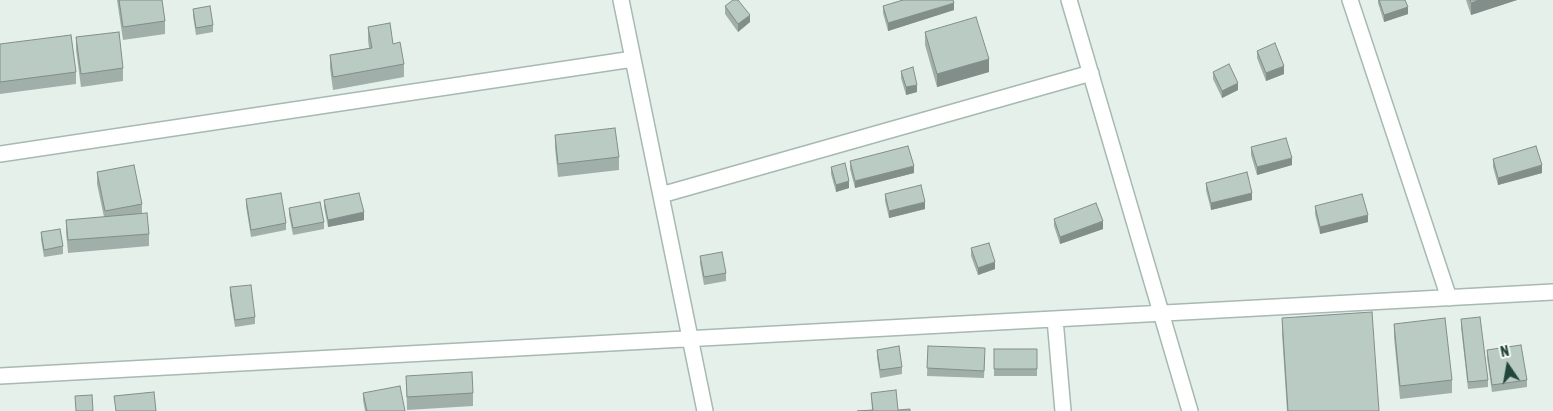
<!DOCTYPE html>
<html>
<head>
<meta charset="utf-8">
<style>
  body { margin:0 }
  #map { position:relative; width:1553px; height:411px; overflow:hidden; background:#e5f0eb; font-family:"Asap Condensed",sans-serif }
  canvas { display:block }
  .north { position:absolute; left:1483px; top:341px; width:50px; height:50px; -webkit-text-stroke:4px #f6fbf9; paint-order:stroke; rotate:348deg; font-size:14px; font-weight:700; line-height:20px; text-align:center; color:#21443b }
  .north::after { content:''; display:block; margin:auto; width:18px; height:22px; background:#21443b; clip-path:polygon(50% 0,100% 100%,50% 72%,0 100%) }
</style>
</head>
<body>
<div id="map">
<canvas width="1553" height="411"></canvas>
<div class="north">N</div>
</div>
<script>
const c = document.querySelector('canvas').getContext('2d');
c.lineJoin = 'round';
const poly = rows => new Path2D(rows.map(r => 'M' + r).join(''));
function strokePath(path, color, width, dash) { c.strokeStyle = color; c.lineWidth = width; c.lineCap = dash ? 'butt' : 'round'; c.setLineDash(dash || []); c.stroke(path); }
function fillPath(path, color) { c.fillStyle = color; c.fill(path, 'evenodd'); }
const minor = poly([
  [621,0,705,411],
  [1069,0,1190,411],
  [1350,0,1449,298],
  [0,154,633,59],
  [661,195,1091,73],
  [1055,319,1063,411],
  [0,376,1553,292]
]);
strokePath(minor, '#a6b9b3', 18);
strokePath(minor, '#fff', 15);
fillPath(poly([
  [117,0,162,0,165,21,165,34,123,40],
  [1378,0,1405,0,1408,14,1384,22,1378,3],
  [1466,0,1517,0,1471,15],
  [725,6,750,22,738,32,725,14],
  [883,6,954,10,888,31,883,13],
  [193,9,213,25,213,32,196,35,193,16],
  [368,27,404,64,404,77,333,90,330,68,330,55,369,48,368,40],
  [925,32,989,72,937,87,925,45],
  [76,37,123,68,123,81,81,87,76,50],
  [0,44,76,72,76,84,0,94],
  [1257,51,1284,74,1266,81,1257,58],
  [901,71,917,92,906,95,901,78],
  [1213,72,1238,90,1222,98,1213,79],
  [555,135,619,157,619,170,558,177,555,148],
  [1251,147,1292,165,1257,175,1251,155],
  [1493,159,1542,173,1498,185,1493,167],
  [850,161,914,173,855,188,850,169],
  [831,167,849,188,836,192,831,174],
  [97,172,142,204,142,214,149,234,149,246,68,253,66,232,66,220,104,217,97,184],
  [1206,183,1252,200,1211,210,1206,190],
  [885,194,925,209,889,218,885,201],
  [246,199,286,223,286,230,251,237,246,206],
  [324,200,364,220,328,227,324,207],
  [1315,206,1368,222,1320,234,1315,214],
  [289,208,324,222,324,229,293,235,289,215],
  [1054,219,1103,229,1060,244,1054,226],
  [41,232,63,246,63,254,44,257,41,239],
  [971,248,995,269,978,275,971,256],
  [700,256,726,273,726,281,704,285,700,263],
  [230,287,255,317,255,324,235,327,230,295],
  [1282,318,1379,411,1287,411,1282,334],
  [1461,319,1488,380,1488,387,1468,389,1461,327],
  [1394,324,1452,380,1452,393,1400,399,1394,337],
  [928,346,985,355,984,378,927,376],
  [994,349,1037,349,1037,376,994,376],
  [877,350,902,367,902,374,880,378,877,357],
  [1487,350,1527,380,1527,387,1492,392,1487,358],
  [406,376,473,393,473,406,407,410],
  [363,393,405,411,365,411,363,400],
  [871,393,898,410,872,410]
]), '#a0afa9');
fillPath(poly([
  [1479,0,1517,0,1471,15,1471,3],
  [954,3,954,10,888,31,888,23],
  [1408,7,1408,14,1384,22,1384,15],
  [750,15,750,22,738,32,738,24],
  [989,59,989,72,937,87,937,74],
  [1284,66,1284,74,1266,81,1266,73],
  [1238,83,1238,90,1222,98,1222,91],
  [917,85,917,92,906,95,906,87],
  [1292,158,1292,165,1257,175,1257,167],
  [1542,165,1542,173,1498,185,1498,178],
  [914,166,914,173,855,188,855,181],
  [849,181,849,188,836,192,836,185],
  [1252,193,1252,200,1211,210,1211,203],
  [925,202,925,209,889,218,889,211],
  [364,212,364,220,328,227,328,220],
  [1368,215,1368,222,1320,234,1320,227],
  [1103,221,1103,229,1060,244,1060,237],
  [995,262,995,269,978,275,978,268]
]), '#828e89');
const building = poly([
  [119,0,162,0,165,21,123,27,119,0],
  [733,0,738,0,750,15,738,24,725,6,733,0],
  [903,0,953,0,954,3,888,23,883,6,903,0],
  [1379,0,1405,0,1408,7,1384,15,1379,0],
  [1470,0,1479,0,1471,3,1470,0],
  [210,6,213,25,196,28,193,9,210,6],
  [976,17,989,59,937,74,925,32,976,17],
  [390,23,393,44,400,42,404,64,333,77,330,55,372,48,368,27,390,23],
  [119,32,123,68,81,74,76,37,119,32],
  [71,35,76,72,0,82,0,44,71,35],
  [1275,43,1284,66,1266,73,1257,51,1275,43],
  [1229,64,1238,83,1222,91,1213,72,1229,64],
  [913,67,917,85,906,87,901,71,913,67],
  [615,128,619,157,558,164,555,135,615,128],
  [1286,138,1292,158,1257,167,1251,147,1286,138],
  [908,146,914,166,855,181,850,161,908,146],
  [1536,146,1542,165,1498,178,1493,159,1536,146],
  [845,163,849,181,836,185,831,167,845,163],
  [134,165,142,204,105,211,97,172,134,165],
  [1247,172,1252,193,1211,203,1206,183,1247,172],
  [921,185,925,202,889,211,885,194,921,185],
  [281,193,286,223,251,230,246,199,281,193],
  [359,193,364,212,328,220,324,200,359,193],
  [1362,194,1368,215,1320,227,1315,206,1362,194],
  [320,202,324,222,293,228,289,208,320,202],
  [1096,203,1103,221,1060,237,1054,219,1096,203],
  [147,213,149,234,68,240,66,220,147,213],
  [60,229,63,246,44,250,41,232,60,229],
  [989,243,995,262,978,268,971,248,989,243],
  [722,252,726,273,704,277,700,256,722,252],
  [251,285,255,317,235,320,230,287,251,285],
  [1372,312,1379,411,1288,411,1282,318,1372,312],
  [1480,317,1488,380,1468,382,1461,319,1480,317],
  [1445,318,1452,380,1400,386,1394,324,1445,318],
  [1521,345,1527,380,1492,385,1487,350,1521,345],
  [899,346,902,367,880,370,877,350,899,346],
  [928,346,985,348,984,371,927,368,928,346],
  [994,349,1037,349,1037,369,994,369,994,349],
  [472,372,473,393,407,397,406,376,472,372],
  [400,386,405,411,367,411,363,393,400,386],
  [896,390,898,410,910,409,910,411,857,411,873,410,871,393,896,390],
  [154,392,156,411,116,411,114,396,154,392],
  [92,395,93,411,76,411,75,396,92,395]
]);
fillPath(building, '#bacbc4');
strokePath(building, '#828e89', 1);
</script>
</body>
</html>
